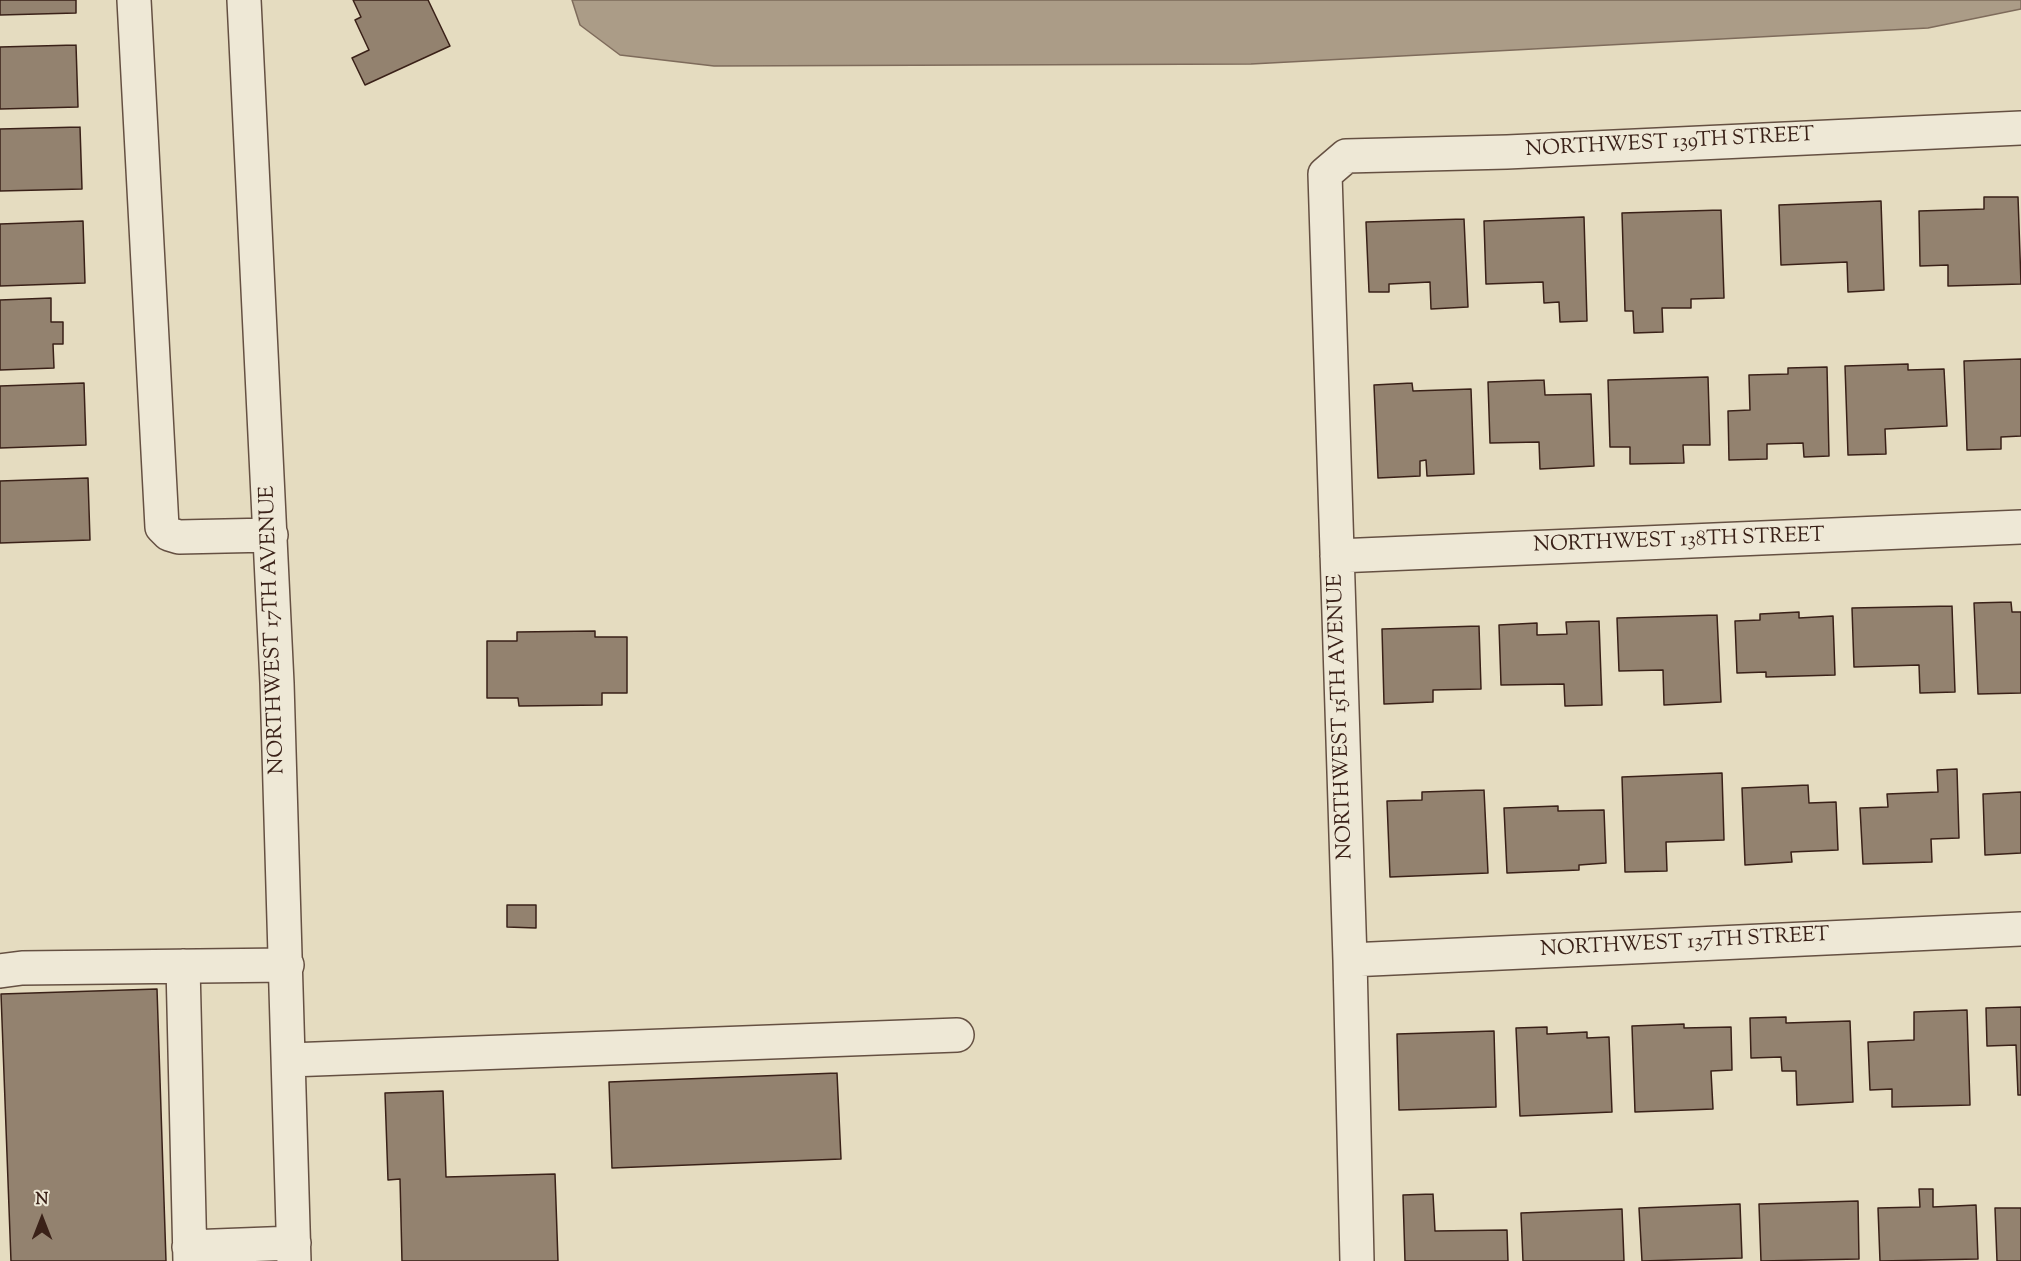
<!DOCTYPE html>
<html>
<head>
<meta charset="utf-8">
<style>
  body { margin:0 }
  #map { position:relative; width:2021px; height:1261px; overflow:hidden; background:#e5dcc0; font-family:"Sorts Mill Goudy",serif }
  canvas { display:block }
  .north { position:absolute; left:12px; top:1189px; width:60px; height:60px; -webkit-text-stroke:4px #eee8d6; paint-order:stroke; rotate:0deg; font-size:16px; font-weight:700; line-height:24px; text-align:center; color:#3a2118 }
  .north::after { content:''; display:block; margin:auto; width:21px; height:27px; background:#3a2118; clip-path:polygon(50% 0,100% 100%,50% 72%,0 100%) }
</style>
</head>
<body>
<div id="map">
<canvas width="2021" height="1261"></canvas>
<div class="north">N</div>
</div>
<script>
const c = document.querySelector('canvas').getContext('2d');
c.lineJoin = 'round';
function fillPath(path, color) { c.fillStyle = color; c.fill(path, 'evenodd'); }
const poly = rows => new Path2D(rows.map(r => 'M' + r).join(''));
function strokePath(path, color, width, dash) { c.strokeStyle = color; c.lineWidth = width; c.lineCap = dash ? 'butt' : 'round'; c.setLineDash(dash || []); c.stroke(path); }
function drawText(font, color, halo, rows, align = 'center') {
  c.font = font + ' "Sorts Mill Goudy",serif'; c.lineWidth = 4.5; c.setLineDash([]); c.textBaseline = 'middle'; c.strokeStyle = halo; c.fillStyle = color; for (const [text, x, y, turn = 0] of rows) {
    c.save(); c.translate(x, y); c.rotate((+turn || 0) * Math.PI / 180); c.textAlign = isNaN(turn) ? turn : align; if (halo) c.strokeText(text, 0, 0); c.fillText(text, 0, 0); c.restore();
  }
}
const water = poly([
  [572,0,2021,0,2021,9,1928,28,1251,64,714,66,620,55,580,25,572,0]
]);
fillPath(water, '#ab9c87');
strokePath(water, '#7e6b5b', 1.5);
const building = poly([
  [0,0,76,0,76,13,0,15,0,0],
  [353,0,428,0,450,46,365,85,352,58,369,50,355,20,361,17,353,0],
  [76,45,78,107,0,109,0,47,76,45],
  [80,127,82,189,0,191,0,129,80,127],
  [1984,197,2018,197,2021,284,1948,286,1948,265,1920,266,1919,211,1984,209,1984,197],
  [1881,201,1884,290,1848,292,1847,262,1781,265,1779,205,1881,201],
  [1721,210,1724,298,1691,299,1691,308,1662,308,1663,332,1634,333,1633,311,1625,311,1622,213,1721,210],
  [1584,217,1587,321,1560,322,1559,302,1544,303,1543,282,1486,284,1484,221,1584,217],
  [1464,219,1468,307,1431,309,1430,282,1389,284,1389,292,1369,292,1366,222,1464,219],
  [83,221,85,283,0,286,0,224,83,221],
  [51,298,51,322,63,322,63,344,53,344,54,368,0,370,0,300,51,298],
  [2021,359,2021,436,2001,437,2001,449,1967,450,1964,361,2021,359],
  [1908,364,1908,370,1944,369,1947,426,1885,429,1886,454,1848,455,1845,366,1908,364],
  [1827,367,1829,456,1804,457,1803,443,1767,444,1767,459,1729,460,1728,411,1750,410,1749,375,1788,374,1788,368,1827,367],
  [1708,377,1710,445,1683,445,1684,463,1630,464,1630,447,1610,447,1608,380,1708,377],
  [1544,380,1545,395,1591,394,1594,466,1540,469,1539,442,1490,443,1488,382,1544,380],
  [84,383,86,445,0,448,0,386,84,383],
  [1412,383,1413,391,1471,389,1474,474,1427,476,1426,460,1420,461,1420,476,1378,478,1374,385,1412,383],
  [88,478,90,540,0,543,0,481,88,478],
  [2011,602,2012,612,2021,612,2021,693,1978,694,1974,603,2011,602],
  [1952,606,1955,692,1920,693,1919,665,1854,667,1852,608,1952,606],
  [1799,612,1799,618,1833,616,1835,675,1766,677,1766,672,1737,673,1735,621,1760,620,1760,614,1799,612],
  [1717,615,1721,702,1664,705,1663,670,1619,671,1617,618,1717,615],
  [1599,621,1602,705,1565,706,1564,684,1501,685,1499,625,1537,623,1537,635,1567,634,1566,622,1599,621],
  [1479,626,1481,689,1433,690,1433,702,1384,704,1382,629,1479,626],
  [595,631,595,637,627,637,627,693,602,693,602,705,519,706,518,698,487,698,487,641,517,641,517,632,595,631],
  [1957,769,1959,838,1931,839,1932,862,1863,864,1860,808,1888,807,1887,794,1938,792,1937,770,1957,769],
  [1722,773,1724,840,1666,842,1667,871,1625,872,1622,777,1722,773],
  [1808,785,1809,803,1836,802,1838,850,1791,852,1792,862,1745,865,1742,788,1808,785],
  [1484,790,1488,873,1390,877,1387,801,1422,800,1422,792,1484,790],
  [2021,792,2021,853,1985,855,1983,794,2021,792],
  [1558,806,1558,811,1604,810,1606,863,1579,865,1579,870,1507,873,1504,808,1558,806],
  [507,905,536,905,536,928,507,927,507,905],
  [157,989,166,1261,11,1261,1,994,157,989],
  [2021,1007,2021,1095,2018,1095,2016,1045,1987,1046,1986,1008,2021,1007],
  [1967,1010,1970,1105,1892,1107,1892,1089,1870,1090,1868,1042,1914,1040,1914,1012,1967,1010],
  [1786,1017,1786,1023,1850,1021,1853,1102,1797,1105,1796,1071,1782,1071,1781,1057,1751,1058,1750,1018,1786,1017],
  [1684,1024,1684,1028,1731,1027,1732,1070,1711,1071,1713,1109,1635,1112,1632,1026,1684,1024],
  [1547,1027,1547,1034,1587,1032,1587,1038,1609,1037,1612,1112,1520,1116,1516,1028,1547,1027],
  [1494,1031,1496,1107,1399,1110,1397,1034,1494,1031],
  [837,1073,841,1159,612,1168,609,1082,837,1073],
  [443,1091,446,1177,555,1174,558,1261,402,1261,400,1179,388,1180,385,1093,443,1091],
  [1919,1189,1933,1189,1933,1207,1976,1205,1978,1259,1880,1261,1878,1208,1920,1207,1919,1189],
  [1433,1194,1435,1231,1507,1230,1508,1261,1405,1261,1403,1195,1433,1194],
  [1858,1201,1859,1259,1761,1261,1759,1204,1858,1201],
  [1740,1204,1742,1258,1642,1261,1639,1208,1740,1204],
  [1995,1208,2021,1208,2021,1261,1997,1261,1995,1208],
  [1622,1209,1624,1261,1523,1261,1521,1213,1622,1209]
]);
fillPath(building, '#93826f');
strokePath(building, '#3a2118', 1.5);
const minor = poly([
  [134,0,162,527,169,534,179,537,271,535],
  [244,0,277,683,294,1261],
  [1337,556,2021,527],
  [1350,960,2021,929],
  [183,966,190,1261],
  [0,971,22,968,287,965],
  [289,1060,957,1035],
  [189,1247,294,1243],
  [1357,1261,1350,960,1325,174,1346,156,1507,152,2021,128]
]);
strokePath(minor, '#655042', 36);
strokePath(minor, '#eee8d6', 33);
drawText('21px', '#3a2118', '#eee8d6', [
  ["NORTHWEST 139TH STREET",1670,144,-3],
  ["NORTHWEST 138TH STREET",1679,542,-2],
  ["NORTHWEST 17TH AVENUE",274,630,-92],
  ["NORTHWEST 15TH AVENUE",1342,717,-92],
  ["NORTHWEST 137TH STREET",1685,944,-3]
]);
</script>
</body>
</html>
